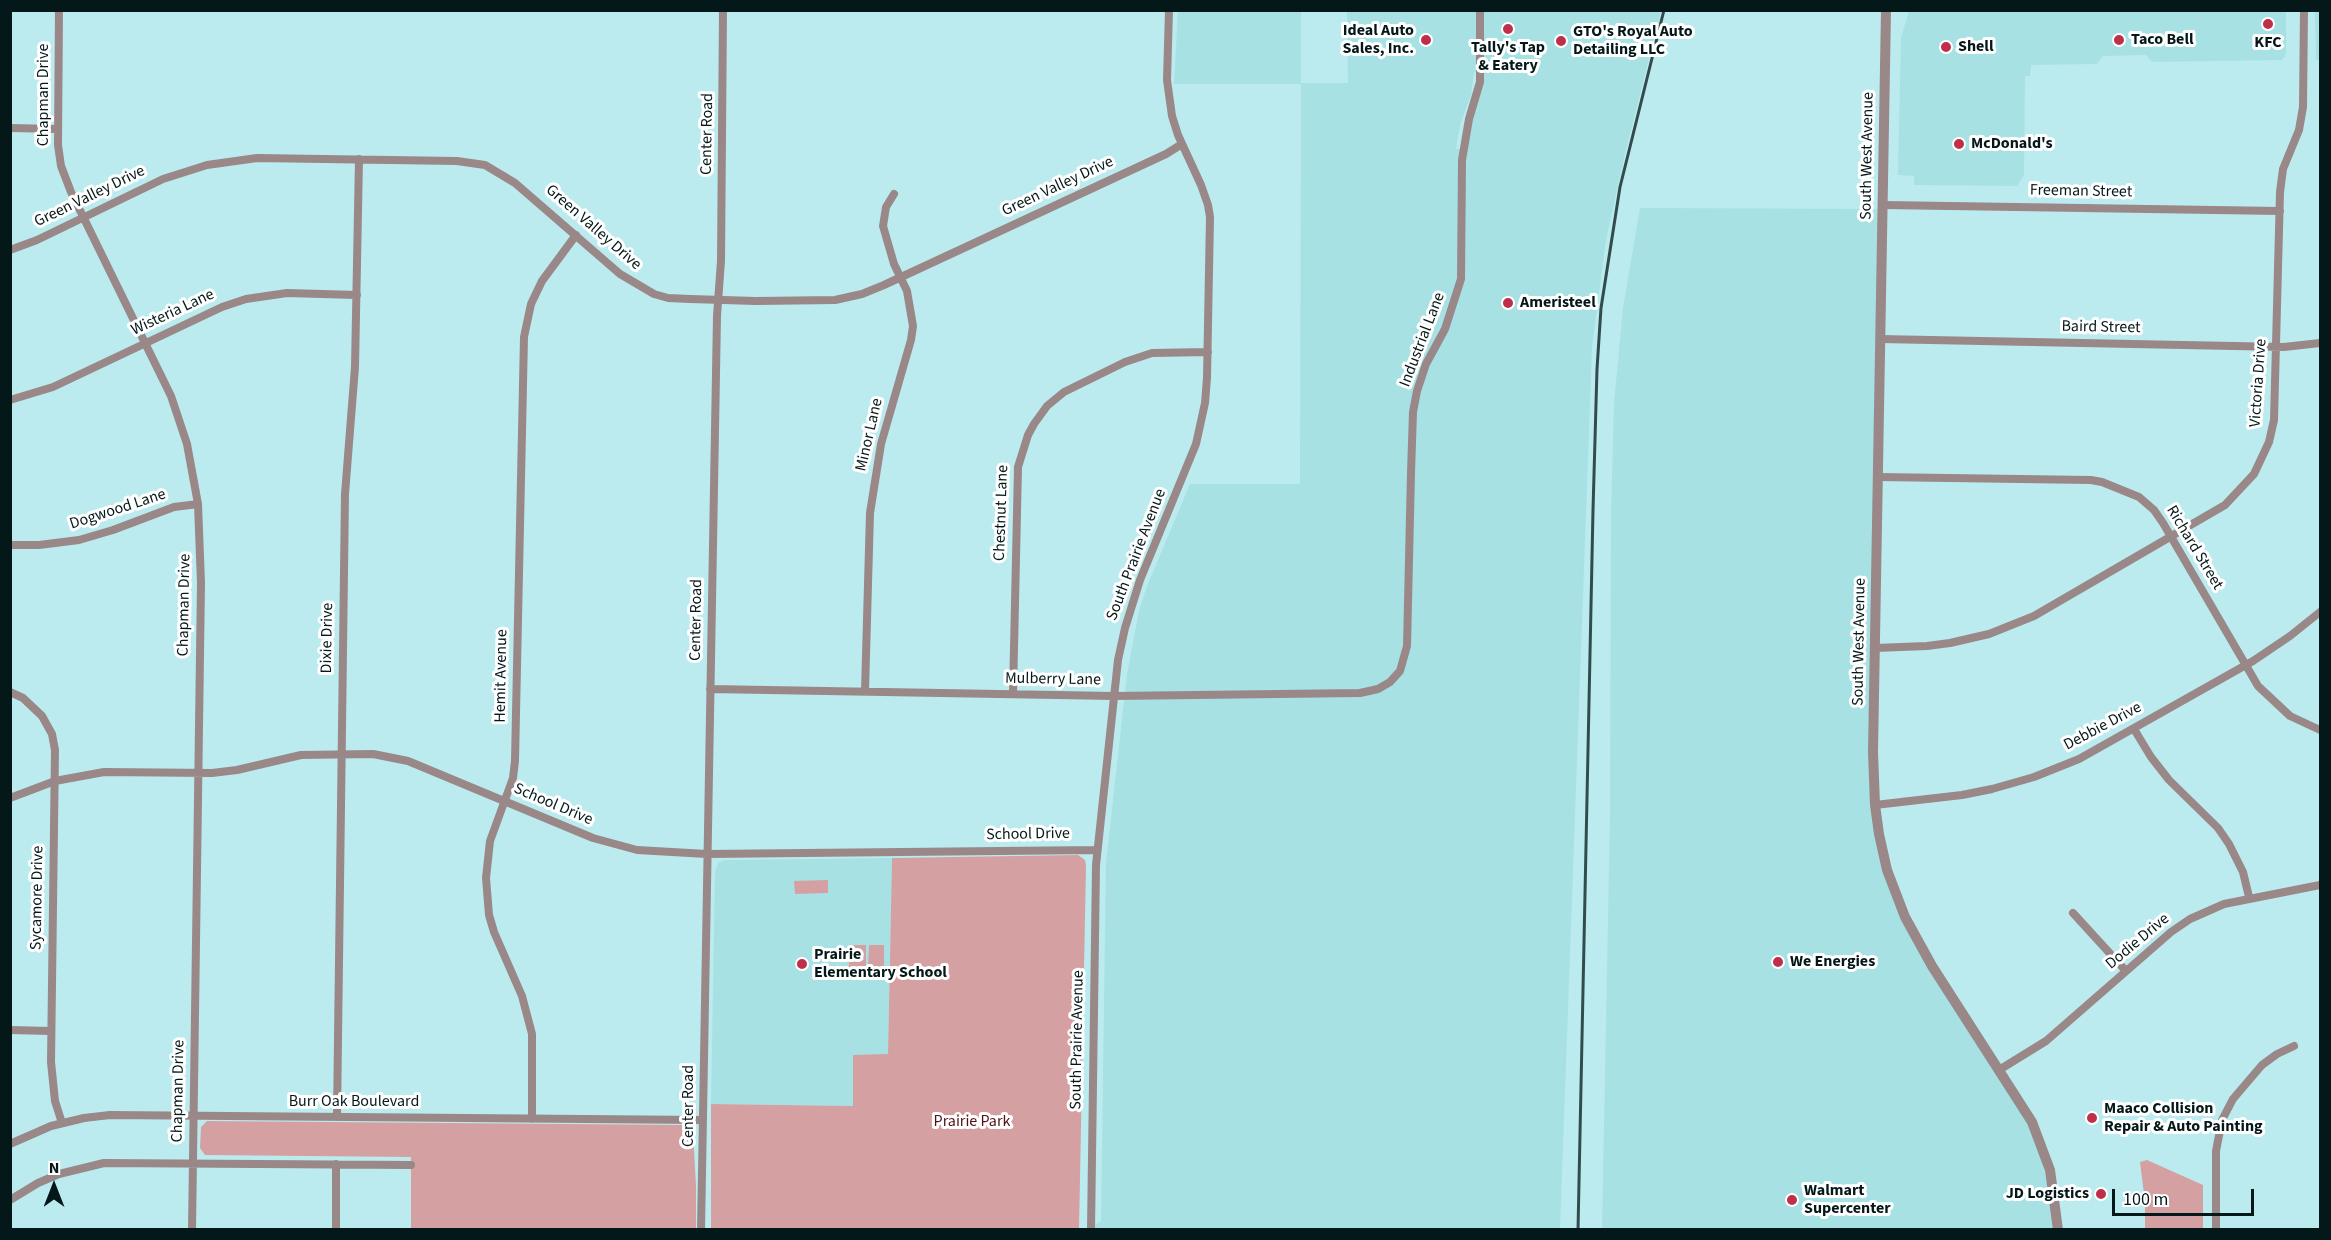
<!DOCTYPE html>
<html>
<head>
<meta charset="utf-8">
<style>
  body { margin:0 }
  #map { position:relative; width:2331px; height:1240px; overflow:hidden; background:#bbebee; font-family:"Source Sans 3",sans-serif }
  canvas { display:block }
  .frame { position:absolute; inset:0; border:12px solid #051819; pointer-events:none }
  .north { position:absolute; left:24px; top:1156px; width:60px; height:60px; -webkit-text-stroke:4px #fff; paint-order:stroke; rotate:0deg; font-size:16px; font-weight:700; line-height:24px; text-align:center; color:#051819 }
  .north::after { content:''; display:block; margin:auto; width:21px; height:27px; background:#051819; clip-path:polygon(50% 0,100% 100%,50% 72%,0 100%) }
  .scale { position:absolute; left:2112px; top:1189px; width:142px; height:27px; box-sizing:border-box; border:3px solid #051819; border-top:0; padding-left:8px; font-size:18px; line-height:21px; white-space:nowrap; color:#051819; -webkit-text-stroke:4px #fff; paint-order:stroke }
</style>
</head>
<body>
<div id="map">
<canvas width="2331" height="1240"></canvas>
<div class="frame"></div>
<div class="north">N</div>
<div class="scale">100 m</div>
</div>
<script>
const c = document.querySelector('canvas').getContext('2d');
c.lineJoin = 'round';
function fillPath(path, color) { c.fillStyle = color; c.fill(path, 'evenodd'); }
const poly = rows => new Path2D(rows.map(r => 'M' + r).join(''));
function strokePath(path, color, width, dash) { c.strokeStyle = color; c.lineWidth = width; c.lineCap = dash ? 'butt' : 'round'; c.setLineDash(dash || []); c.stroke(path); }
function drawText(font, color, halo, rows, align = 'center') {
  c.font = font + ' "Source Sans 3",sans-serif'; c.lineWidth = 6; c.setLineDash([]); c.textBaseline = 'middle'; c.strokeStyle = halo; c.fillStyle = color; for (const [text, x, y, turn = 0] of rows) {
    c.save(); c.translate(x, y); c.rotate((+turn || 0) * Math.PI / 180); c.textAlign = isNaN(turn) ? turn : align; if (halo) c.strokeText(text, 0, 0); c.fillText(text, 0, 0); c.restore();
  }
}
fillPath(poly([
  [1178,11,1301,11,1301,83,1348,83,1347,11,1661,11,1625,154,1606,240,1592,347,1560,1229,1087,1230,1101,1221,1106,864,1127,674,1139,611,1147,586,1190,484,1300,484,1301,84,1174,84],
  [1474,72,1482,72,1465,149,1456,149,1460,125,1471,95],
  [1909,11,2286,11,2286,54,2282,60,2155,62,2151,61,2146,55,2103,56,2097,64,2031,65,2030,76,2025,76,2024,175,2017,186,1914,185,1914,176,1898,175,1901,38],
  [2315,11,2320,11,2320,60,2316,60],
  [1640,208,1881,209,1873,781,1894,898,2038,1140,2057,1229,1602,1230,1610,814,1611,515,1614,404,1623,308],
  [892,858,888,1055,853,1106,711,1104,715,873,718,863,725,860]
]), '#a7e1e4');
fillPath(poly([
  [1078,855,1085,860,1086,866,1079,1229,711,1229,711,1104,853,1106,853,1055,888,1054,892,858],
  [828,880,828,893,795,894,794,881],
  [849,945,866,945,866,970,849,969],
  [869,945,884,945,884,970,868,969],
  [207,1121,685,1125,690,1127,693,1132,696,1186,696,1229,411,1229,411,1157,205,1155,200,1148,201,1127],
  [2147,1160,2203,1185,2203,1229,2145,1229,2145,1202,2140,1162]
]), '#d5a0a2');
strokePath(poly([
  [59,10,58,145,61,166,71,192,171,396,187,444,198,504,201,583,192,1230],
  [10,128,58,129],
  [1883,205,2280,211],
  [10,250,37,240,163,179,207,165,257,158,457,161,485,165,515,183,620,274,654,294,668,298,690,299,756,301,835,300,862,294,884,285,1166,154,1182,144],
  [1880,339,2284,347,2320,343],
  [10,400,53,387,222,307,246,299,287,293,357,295],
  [1878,477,2091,480,2102,482,2139,497,2154,510,2163,523,2258,686,2290,716,2320,730],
  [10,545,39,545,79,540,113,530,174,507,198,504],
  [1875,648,1927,646,1950,643,1989,634,2034,616,2225,505,2254,474,2269,442,2274,420,2280,192,2283,169,2299,130,2303,107,2304,10],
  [710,689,1114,696,1360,693,1378,689,1390,682,1400,671,1407,646,1411,473,1413,412,1417,391,1426,364,1445,329,1461,279,1462,160,1469,119,1480,82,1480,10],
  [865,691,870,513,881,444,911,340,913,326,907,291,894,264,883,226,886,207,894,194],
  [10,692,23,698,42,716,52,734,55,750,51,1062,55,1101,62,1123],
  [1013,694,1018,467,1028,435,1034,424,1047,406,1064,392,1125,362,1152,353,1208,352],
  [2134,729,2151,757,2169,780,2218,828,2229,844,2243,872,2249,897],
  [10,798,55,781,104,772,212,773,237,770,301,755,373,754,408,761,593,838,637,850,707,854,1097,850],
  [1875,805,1962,795,1992,789,2034,777,2079,759,2253,661,2290,636,2320,612],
  [2073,913,2126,971],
  [10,1030,51,1031],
  [1999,1070,2046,1041,2171,932,2190,919,2224,904,2320,885],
  [337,1117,345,494,355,367,359,159],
  [532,1119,532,1034,522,996,494,932,489,915,486,878,490,841,513,778,515,761,524,337,531,304,542,281,576,235],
  [10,1144,51,1126,84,1118,110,1115,703,1120],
  [10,1200,38,1183,59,1174,104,1163,411,1165],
  [336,1230,336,1164],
  [701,1230,717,316,721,261,723,10],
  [1091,1230,1096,865,1118,660,1125,628,1140,580,1196,444,1205,403,1207,378,1210,217,1208,205,1201,185,1178,135,1172,116,1167,80,1169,10],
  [2216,1230,2216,1151,2222,1120,2233,1099,2262,1065,2277,1054,2294,1046]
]), '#9a8788', 8);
strokePath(poly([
  [1886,10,1873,752,1875,805,1879,834,1887,870,1905,917,1932,966,2032,1122,2050,1170,2058,1230]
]), '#9a8788', 10);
strokePath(poly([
  [1578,1230,1593,510,1597,369,1601,308,1620,187,1664,10]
]), '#324c4d', 3);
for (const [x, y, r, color] of [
  [2268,24,6,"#c02f49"],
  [1508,29,6,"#c02f49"],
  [1426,40,6,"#c02f49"],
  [2119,40,6,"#c02f49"],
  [1561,41,6,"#c02f49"],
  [1946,47,6,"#c02f49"],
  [1959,144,6,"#c02f49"],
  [1508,303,6,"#c02f49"],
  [1778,962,6,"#c02f49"],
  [802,964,6,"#c02f49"],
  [2092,1118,6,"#c02f49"],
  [2101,1194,6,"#c02f49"],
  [1792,1200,6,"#c02f49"]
]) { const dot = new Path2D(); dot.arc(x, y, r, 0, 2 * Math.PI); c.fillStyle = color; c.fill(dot); strokePath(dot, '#fff', 2); }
drawText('bold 16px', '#051819', '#fff', [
  ["Ideal Auto",1414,31,"right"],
  ["Sales, Inc.",1414,49,"right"],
  ["GTO's Royal Auto",1573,32],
  ["Detailing LLC",1573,50],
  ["Taco Bell",2131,40],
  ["KFC",2268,43,"center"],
  ["Shell",1958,47],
  ["Tally's Tap",1508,48,"center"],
  ["& Eatery",1508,66,"center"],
  ["McDonald's",1971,144],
  ["Ameristeel",1520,303],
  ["Prairie",814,955],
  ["Elementary School",814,973],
  ["We Energies",1790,962],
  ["Maaco Collision",2104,1109],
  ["Repair & Auto Painting",2104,1127],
  ["Walmart",1804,1191],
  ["Supercenter",1804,1209],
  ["JD Logistics",2089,1194,"right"]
], 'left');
drawText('16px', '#051819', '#fff', [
  ["Chapman Drive",44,95,-90],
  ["Center Road",708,134,-89],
  ["South West Avenue",1868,156,-89],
  ["Green Valley Drive",1058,187,-25],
  ["Freeman Street",2081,192,1],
  ["Green Valley Drive",90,197,-26],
  ["Green Valley Drive",593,228,41],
  ["Wisteria Lane",173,313,-25],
  ["Baird Street",2101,328,1],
  ["Industrial Lane",1423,340,-69],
  ["Victoria Drive",2259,383,-86],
  ["Minor Lane",870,435,-77],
  ["Dogwood Lane",118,510,-18],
  ["Chestnut Lane",1002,513,-88],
  ["Richard Street",2194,548,59],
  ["South Prairie Avenue",1137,555,-69],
  ["Chapman Drive",185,605,-89],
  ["Center Road",697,620,-89],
  ["Dixie Drive",328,638,-89],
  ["South West Avenue",1860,642,-89],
  ["Hemit Avenue",502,676,-89],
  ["Mulberry Lane",1053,680,1],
  ["Debbie Drive",2103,727,-28],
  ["School Drive",553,805,23],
  ["School Drive",1028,835,-1],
  ["Sycamore Drive",38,898,-89],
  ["Dodie Drive",2138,942,-40],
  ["South Prairie Avenue",1078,1040,-89],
  ["Chapman Drive",179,1091,-89],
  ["Burr Oak Boulevard",354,1102],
  ["Center Road",689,1106,-90]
]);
drawText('16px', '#510f1a', '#fff', [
  ["Prairie Park",972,1122]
]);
</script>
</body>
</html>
